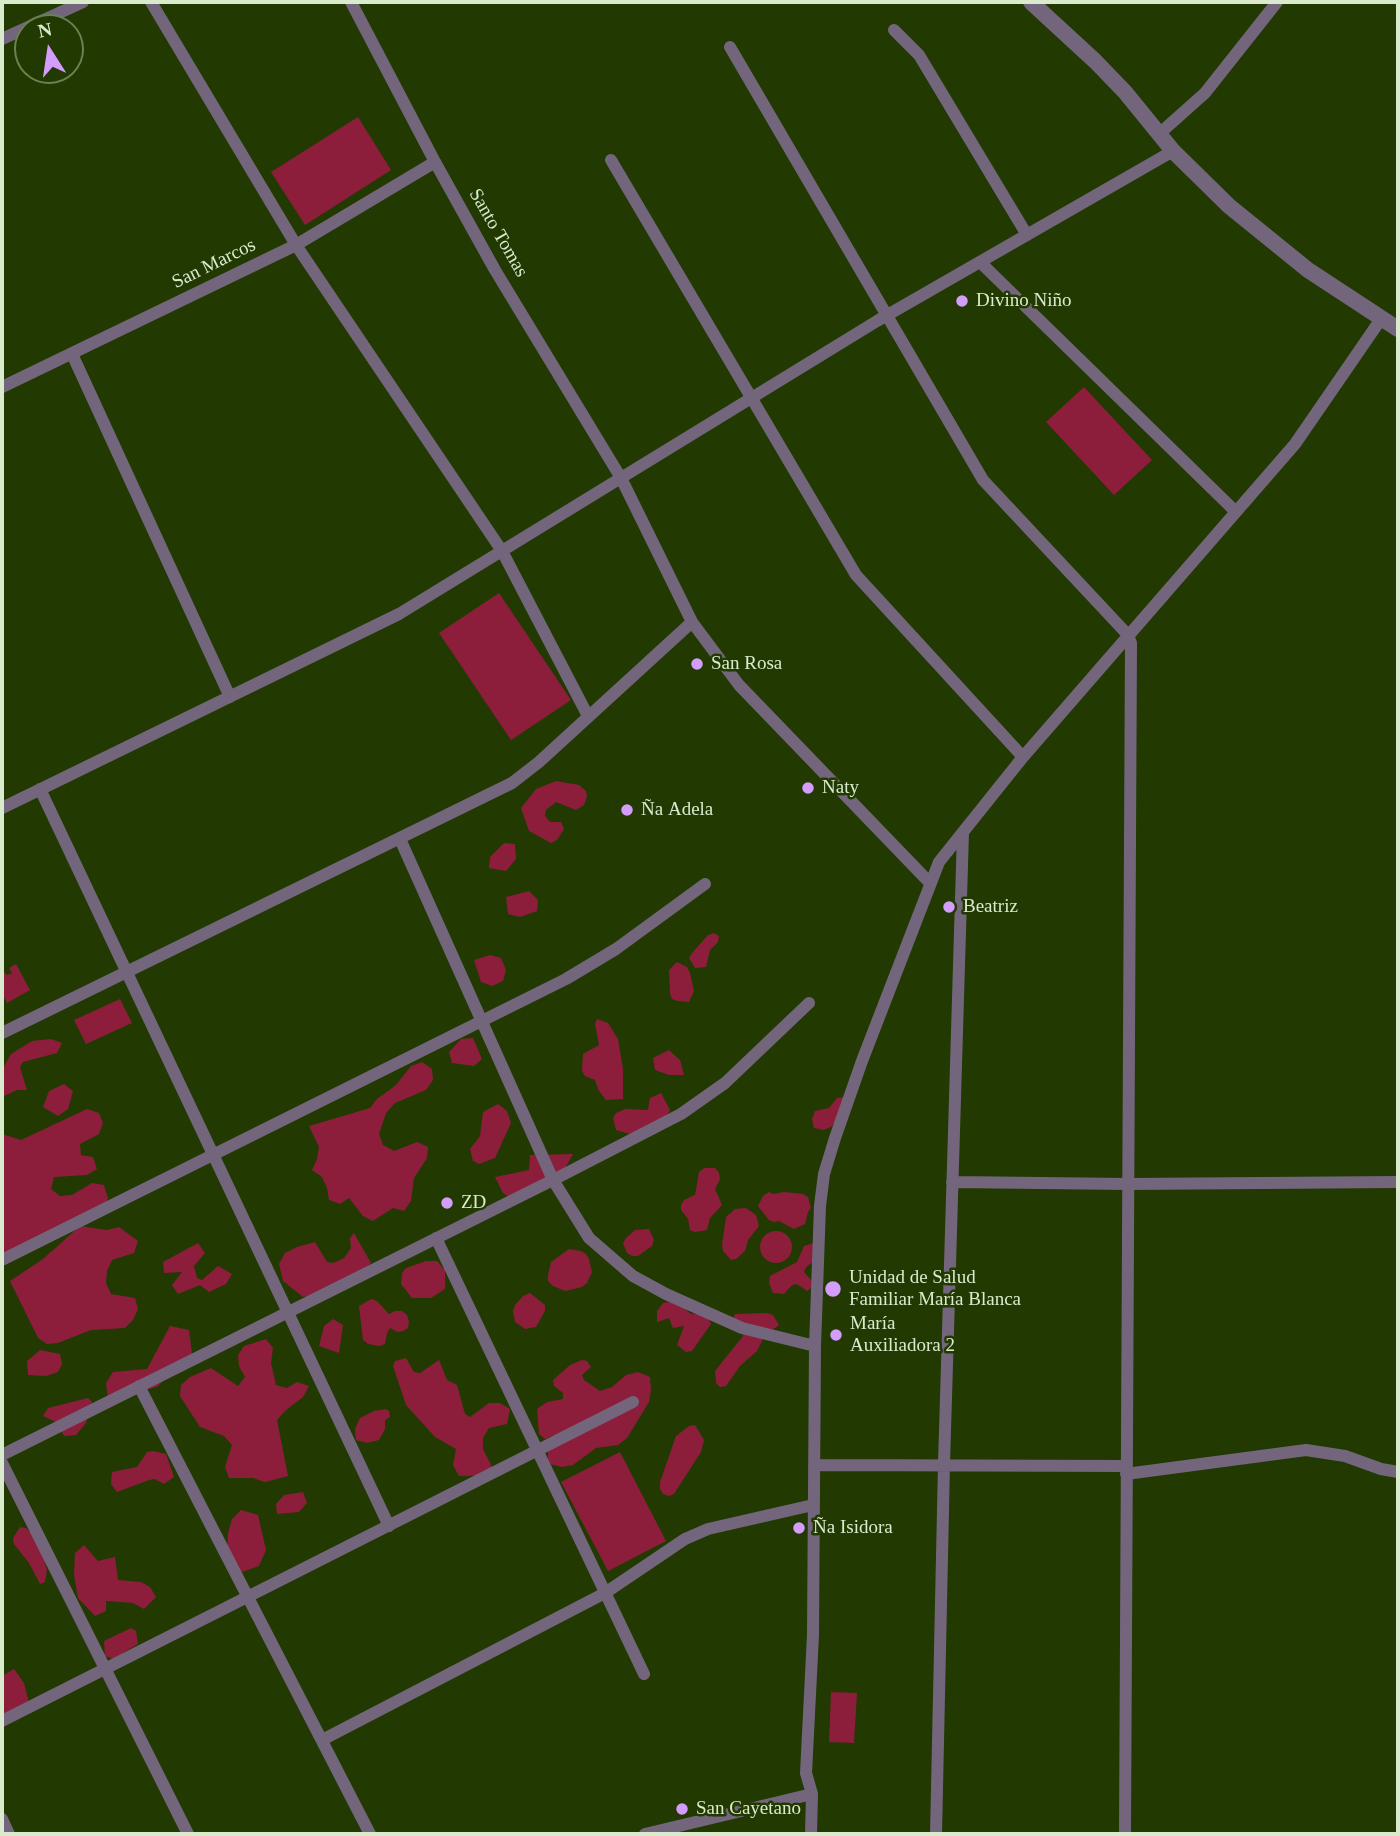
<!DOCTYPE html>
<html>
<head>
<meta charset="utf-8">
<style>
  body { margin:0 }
  #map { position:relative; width:1400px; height:1836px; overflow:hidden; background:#223902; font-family:Georgia,serif }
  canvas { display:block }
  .frame { position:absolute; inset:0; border:4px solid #daeacd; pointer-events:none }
  .north { position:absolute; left:14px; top:14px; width:70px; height:70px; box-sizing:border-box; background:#223902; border:2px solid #6c8053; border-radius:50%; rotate:348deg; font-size:19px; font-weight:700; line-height:28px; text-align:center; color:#daeacd }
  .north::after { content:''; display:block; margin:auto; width:24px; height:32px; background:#d49cfb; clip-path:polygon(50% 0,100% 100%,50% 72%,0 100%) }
</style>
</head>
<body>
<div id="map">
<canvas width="1400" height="1836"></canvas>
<div class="frame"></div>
<div class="north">N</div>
</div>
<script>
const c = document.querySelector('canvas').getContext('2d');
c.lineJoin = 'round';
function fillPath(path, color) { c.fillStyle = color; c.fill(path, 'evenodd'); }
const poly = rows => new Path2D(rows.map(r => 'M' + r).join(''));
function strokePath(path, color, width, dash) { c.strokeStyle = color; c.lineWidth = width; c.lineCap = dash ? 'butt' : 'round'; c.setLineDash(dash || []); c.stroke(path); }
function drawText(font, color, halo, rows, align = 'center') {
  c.font = font + ' Georgia,serif'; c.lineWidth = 5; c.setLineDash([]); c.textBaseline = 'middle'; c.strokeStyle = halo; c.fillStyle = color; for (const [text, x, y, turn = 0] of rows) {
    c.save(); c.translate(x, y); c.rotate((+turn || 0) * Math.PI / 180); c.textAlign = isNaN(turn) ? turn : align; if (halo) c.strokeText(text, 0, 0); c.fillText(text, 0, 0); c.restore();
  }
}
fillPath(poly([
  [358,117,391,170,305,225,271,172],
  [1084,387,1152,460,1114,495,1046,422],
  [499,593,571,700,511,740,439,633],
  [556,781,579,785,586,791,587,796,584,805,576,810,556,802,546,810,545,816,550,822,561,822,564,829,557,840,551,843,529,831,521,808,536,789],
  [504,843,515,844,516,859,506,871,489,868,490,857],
  [529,891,538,900,537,911,520,917,508,914,506,897],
  [714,933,719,936,718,942,710,950,706,967,695,968,689,958,692,953,708,935],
  [490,955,501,958,506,970,503,981,492,986,481,982,474,960],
  [677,962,687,967,690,973,694,991,689,1002,678,1001,672,999,670,993,669,970],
  [16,964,30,990,7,1003,2,993,2,970,7,975,12,973,9,968],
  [120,999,132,1023,86,1044,74,1020],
  [597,1019,608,1023,618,1039,623,1069,623,1099,606,1100,599,1091,595,1080,585,1076,582,1071,583,1054,599,1045,595,1024],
  [473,1038,482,1059,474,1066,452,1063,449,1052,461,1039],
  [51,1039,62,1043,57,1053,23,1062,20,1067,27,1090,17,1090,2,1097,2,1070,11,1054,32,1041],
  [669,1050,680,1060,684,1075,669,1075,655,1070,653,1058],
  [422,1062,432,1069,433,1080,426,1090,395,1103,386,1113,379,1134,383,1145,394,1151,417,1142,428,1147,427,1158,414,1178,411,1201,404,1211,393,1208,373,1221,363,1216,349,1198,340,1204,329,1200,327,1188,322,1177,312,1170,317,1159,319,1147,309,1126,370,1108,377,1099,396,1085,411,1066],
  [64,1084,73,1091,68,1109,58,1116,43,1107,49,1091],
  [661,1093,670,1110,663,1124,633,1135,616,1130,613,1118,616,1113,625,1109,648,1110,650,1098],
  [845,1097,837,1120,831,1127,823,1130,814,1128,812,1119,815,1111,829,1108,837,1098],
  [498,1104,507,1111,511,1123,495,1158,479,1164,473,1161,470,1149,480,1136,483,1112],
  [87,1109,99,1113,103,1123,99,1134,80,1144,81,1155,93,1157,97,1169,87,1175,54,1177,51,1189,60,1196,72,1195,92,1183,104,1185,108,1198,105,1209,2,1262,2,1134,21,1140],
  [573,1154,559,1179,507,1196,503,1193,495,1177,529,1170,530,1155],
  [704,1168,715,1168,719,1173,720,1179,715,1189,722,1205,710,1218,707,1230,695,1232,690,1230,688,1219,681,1210,681,1205,684,1200,695,1195,699,1172],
  [769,1192,773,1194,784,1192,803,1194,808,1197,811,1208,808,1212,805,1224,794,1229,779,1221,774,1222,769,1220,758,1206,763,1196],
  [746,1208,756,1215,759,1226,748,1240,745,1251,736,1259,731,1260,723,1251,722,1245,726,1217,735,1209],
  [80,1226,107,1230,119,1227,138,1241,134,1253,112,1260,107,1271,106,1283,111,1294,135,1298,138,1309,133,1320,125,1328,91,1330,58,1343,47,1344,38,1338,10,1281,43,1259],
  [649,1229,654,1240,652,1246,638,1256,632,1256,627,1253,623,1243,626,1238,635,1230],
  '760 1247a16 16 0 1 1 32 0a16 16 0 1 1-32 0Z',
  [354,1233,371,1263,346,1289,303,1297,283,1281,279,1264,285,1253,297,1247,315,1242,327,1262,333,1263,344,1258,351,1248,350,1238],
  [198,1243,205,1253,194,1266,197,1278,202,1280,218,1266,232,1274,226,1284,209,1292,200,1285,178,1294,172,1285,182,1272,164,1273,163,1262],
  [814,1243,816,1260,806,1267,804,1272,812,1281,812,1287,807,1291,797,1284,792,1285,784,1294,773,1293,769,1283,770,1276,797,1262,804,1246],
  [569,1249,581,1251,586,1254,589,1259,592,1272,587,1283,582,1287,565,1291,553,1286,548,1281,548,1275,551,1262],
  [426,1261,437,1261,445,1270,445,1289,431,1298,412,1298,401,1284,402,1273,406,1268],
  [530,1293,545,1305,545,1311,536,1327,525,1329,515,1322,513,1311,515,1305,523,1296],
  [371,1299,377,1301,389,1314,395,1311,402,1311,407,1315,409,1322,408,1328,403,1331,398,1332,390,1328,387,1333,385,1344,379,1346,368,1344,363,1340,359,1306],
  [675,1301,691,1314,706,1313,711,1324,692,1351,686,1352,677,1345,684,1326,673,1328,669,1318,657,1322,657,1311,663,1303],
  [767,1313,773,1315,779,1325,765,1335,757,1351,740,1366,726,1386,720,1387,716,1383,715,1371,743,1336,741,1330,731,1324,735,1314],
  [333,1319,343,1325,339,1353,319,1346,324,1326],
  [170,1326,189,1330,192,1353,157,1387,108,1399,106,1383,113,1372,147,1369],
  [266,1339,273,1348,271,1363,276,1385,287,1388,297,1382,309,1386,303,1397,285,1411,277,1420,288,1476,265,1482,253,1478,229,1478,225,1467,232,1445,224,1436,200,1427,180,1396,181,1385,190,1377,211,1368,238,1386,245,1377,239,1366,238,1355,244,1346],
  [40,1350,60,1354,62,1364,58,1372,46,1376,28,1375,27,1361],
  [406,1358,414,1372,420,1373,439,1360,447,1380,457,1385,465,1414,470,1417,489,1403,500,1403,510,1409,507,1424,489,1428,483,1438,483,1449,496,1475,459,1476,453,1465,456,1449,435,1437,406,1405,393,1366,395,1361],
  [582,1360,587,1361,591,1367,582,1375,584,1380,600,1391,612,1387,626,1375,638,1372,650,1377,651,1390,649,1402,627,1438,618,1445,596,1448,573,1465,562,1467,550,1464,548,1459,548,1447,555,1435,545,1439,539,1434,537,1409,547,1402,563,1399,563,1393,554,1386,553,1380,570,1365],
  [88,1398,92,1402,86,1423,76,1435,64,1436,56,1422,43,1416,48,1408],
  [386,1409,389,1411,390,1417,385,1420,385,1429,379,1440,367,1443,356,1440,355,1429,360,1418,374,1411],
  [695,1425,704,1440,701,1452,674,1494,669,1496,663,1494,660,1489,660,1482,676,1436,689,1426],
  [153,1451,166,1454,174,1477,164,1484,155,1479,149,1480,117,1492,111,1484,112,1472,137,1467,147,1452],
  [620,1452,666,1541,608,1571,561,1482],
  [303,1492,307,1503,299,1512,277,1514,276,1504,284,1495],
  [241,1510,258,1515,266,1550,259,1566,242,1572,227,1557,228,1533,232,1519],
  [20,1527,26,1528,39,1541,47,1570,45,1582,40,1584,29,1563,14,1544,13,1538],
  [84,1545,98,1561,115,1557,118,1580,141,1582,150,1587,156,1597,144,1609,133,1603,106,1601,106,1611,95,1616,78,1598,74,1575,75,1553],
  [131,1628,136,1631,138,1644,113,1659,105,1656,104,1641],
  [14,1669,24,1683,30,1707,2,1726,2,1676],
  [831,1692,857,1693,854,1743,829,1742]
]), '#8c1e3c');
strokePath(poly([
  [151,2,296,245,502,551,588,716],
  [351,2,435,162,495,270,621,478,692,622,739,685,930,883],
  [894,30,919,55,1027,235],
  [2,39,83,2],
  [730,47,983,480,1128,635,1131,643,1125,1834],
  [1159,134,1205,93,1277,2],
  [611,160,856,575,1023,757],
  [980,262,1236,512],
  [72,354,230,697],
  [2,387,296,245,435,162],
  [40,789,389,1526],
  [2,808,399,614,877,321,1173,151],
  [400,839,553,1180,589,1238,633,1276,666,1294,742,1328,815,1346],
  [2,1033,512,783,539,762,692,622],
  [952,1182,1128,1184,1398,1182],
  [436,1238,644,1674],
  [2,1260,566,979,616,949,705,884],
  [139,1386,370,1834],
  [2,1455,553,1180,681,1114,725,1083,809,1003],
  [2,1463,188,1834],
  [814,1465,1126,1466],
  [1126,1474,1306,1450,1345,1456,1381,1469,1398,1472],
  [2,1721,633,1402],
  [322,1740,605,1593,685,1539,708,1529,813,1505],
  [2,1819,9,1834],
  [645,1834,812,1794],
  [811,1834,812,1794,806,1773,813,1635,815,1346,820,1206,824,1174,835,1138,862,1061,939,862,1023,757,1295,444,1381,319],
  [936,1834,944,1464,963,832]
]), '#73667c', 12);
strokePath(poly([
  [1031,2,1095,61,1125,92,1173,151,1229,206,1308,270,1398,329]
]), '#73667c', 16);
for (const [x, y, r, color] of [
  [962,301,7,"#d49cfb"],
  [697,664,7,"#d49cfb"],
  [808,788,7,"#d49cfb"],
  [627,810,7,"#d49cfb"],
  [949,907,7,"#d49cfb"],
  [447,1203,7,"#d49cfb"],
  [833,1289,9,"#d49cfb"],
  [836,1335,7,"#d49cfb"],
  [799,1528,7,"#d49cfb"],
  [682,1809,7,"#d49cfb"]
]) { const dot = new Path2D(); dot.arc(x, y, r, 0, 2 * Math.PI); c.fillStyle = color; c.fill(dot); strokePath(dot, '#223902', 2.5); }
drawText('19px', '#daeacd', '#223902', [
  ["Santo Tomas",498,233,60],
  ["San Marcos",214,264,-26]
]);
drawText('19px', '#daeacd', '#223902', [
  ["Divino Niño",976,301],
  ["San Rosa",711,664],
  ["Naty",822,788],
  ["Ña Adela",641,810],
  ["Beatriz",963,907],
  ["ZD",461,1203],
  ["Unidad de Salud",849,1278],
  ["Familiar María Blanca",849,1300],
  ["María",850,1324],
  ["Auxiliadora 2",850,1346],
  ["Ña Isidora",813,1528],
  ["San Cayetano",696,1809]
], 'left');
</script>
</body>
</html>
